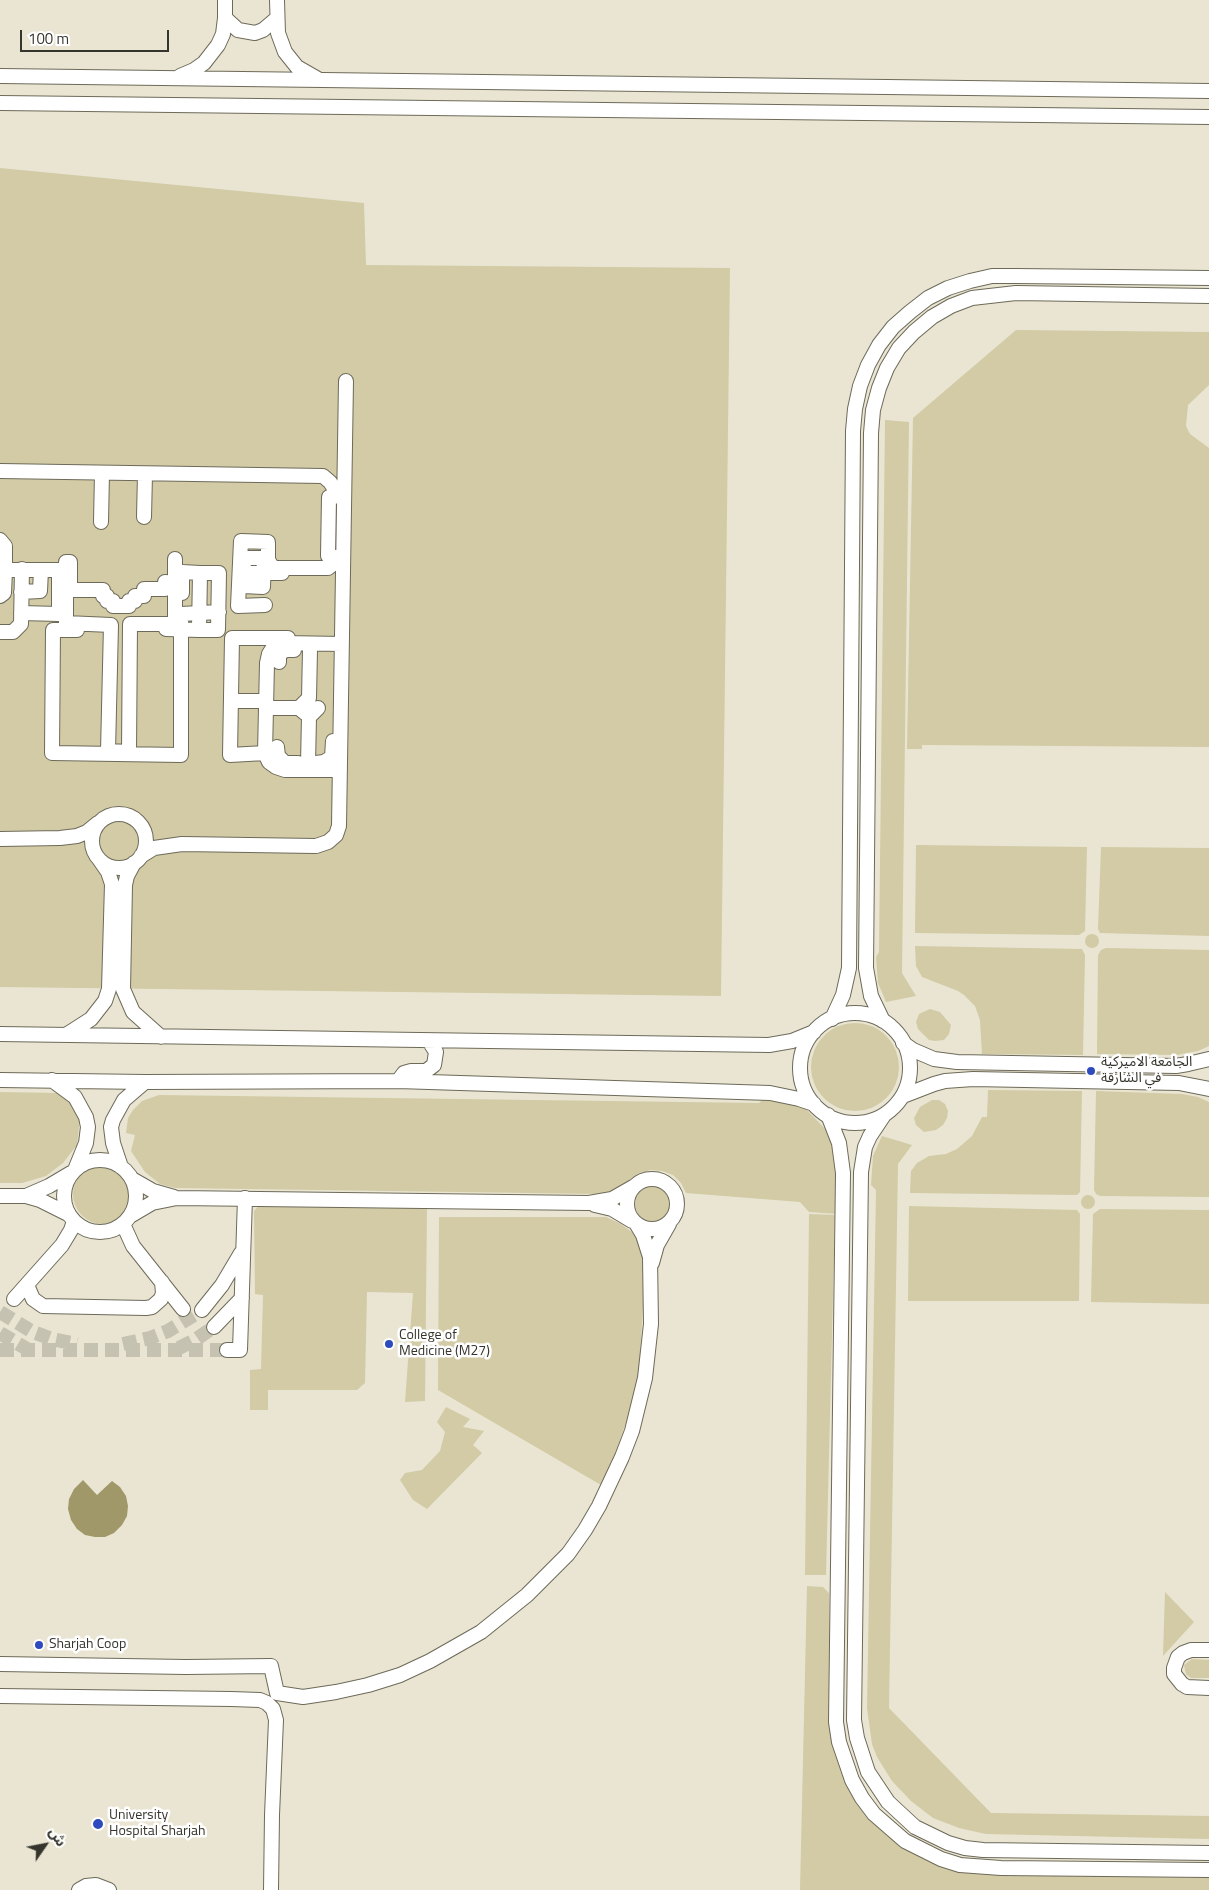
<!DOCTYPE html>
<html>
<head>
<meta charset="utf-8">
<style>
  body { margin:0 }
  #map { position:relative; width:1209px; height:1890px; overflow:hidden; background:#e9e5d2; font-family:"Titillium Web","Noto Sans Arabic",sans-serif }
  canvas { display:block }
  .north { position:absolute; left:20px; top:1820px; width:50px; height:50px; -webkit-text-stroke:4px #fff; paint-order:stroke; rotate:57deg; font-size:14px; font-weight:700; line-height:20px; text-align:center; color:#36352d }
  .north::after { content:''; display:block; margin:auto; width:18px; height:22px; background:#36352d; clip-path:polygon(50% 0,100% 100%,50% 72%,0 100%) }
  .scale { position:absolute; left:20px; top:30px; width:149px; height:22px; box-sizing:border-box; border:2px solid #36352d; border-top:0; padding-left:6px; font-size:15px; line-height:18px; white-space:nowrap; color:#36352d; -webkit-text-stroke:4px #fff; paint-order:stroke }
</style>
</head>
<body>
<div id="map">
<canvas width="1209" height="1890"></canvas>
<div class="north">ش</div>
<div class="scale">100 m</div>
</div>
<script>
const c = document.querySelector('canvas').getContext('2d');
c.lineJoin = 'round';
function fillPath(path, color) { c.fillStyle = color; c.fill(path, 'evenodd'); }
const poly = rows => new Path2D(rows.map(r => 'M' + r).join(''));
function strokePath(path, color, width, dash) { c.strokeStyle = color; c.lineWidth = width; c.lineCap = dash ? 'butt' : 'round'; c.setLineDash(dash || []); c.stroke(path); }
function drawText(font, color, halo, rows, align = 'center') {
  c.font = font + ' "Titillium Web","Noto Sans Arabic",sans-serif'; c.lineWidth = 5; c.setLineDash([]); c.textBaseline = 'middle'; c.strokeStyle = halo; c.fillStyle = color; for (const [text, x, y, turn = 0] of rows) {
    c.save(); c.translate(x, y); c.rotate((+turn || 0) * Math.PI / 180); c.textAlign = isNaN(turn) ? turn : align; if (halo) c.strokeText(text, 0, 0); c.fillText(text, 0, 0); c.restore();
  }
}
fillPath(poly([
  [0,168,364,203,366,265,730,268,721,996,0,987],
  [1016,330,1209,332,1209,385,1188,405,1186,426,1190,434,1209,448,1209,747,922,745,922,749,907,749,913,418],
  [885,420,909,422,902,973,916,996,886,1002,878,983,876,957,879,952],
  [916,845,1087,847,1085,931,1079,935,915,933],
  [1101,847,1209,848,1209,936,1100,933,1098,929],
  '1085 941a7 7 0 1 1 14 0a7 7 0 1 1-14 0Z',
  [915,946,1082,949,1085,955,1083,1055,982,1054,980,1020,975,1006,964,995,958,991,922,977,916,966],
  [1106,948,1209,950,1209,1046,1198,1051,1177,1055,1097,1054,1098,955,1101,950],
  [930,1009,940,1012,951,1025,949,1034,944,1040,935,1041,929,1040,918,1029,916,1022,919,1014],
  '811 1067a44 44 0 1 1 88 0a44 44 0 1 1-88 0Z',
  [988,1090,1082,1091,1080,1192,1077,1195,910,1193,911,1171,917,1163,929,1156,946,1154,957,1149,972,1136,982,1117,987,1117],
  [1096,1091,1182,1094,1198,1097,1209,1102,1209,1197,1100,1196,1096,1194,1094,1190],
  [0,1092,59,1093,72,1105,80,1117,77,1145,63,1163,46,1176,22,1183,0,1183],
  [159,1095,759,1103,765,1097,794,1103,807,1110,828,1132,835,1148,837,1164,838,1214,809,1212,800,1202,686,1193,681,1183,673,1175,662,1171,650,1170,639,1174,630,1181,624,1191,599,1194,175,1188,160,1184,145,1172,131,1151,135,1135,126,1133,128,1118,133,1110,142,1101],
  [932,1100,939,1100,945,1104,948,1111,947,1118,943,1125,936,1130,924,1132,916,1125,914,1118,920,1107],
  [882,1136,912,1145,898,1164,889,1708,991,1813,1209,1816,1209,1839,986,1834,959,1828,933,1818,911,1801,892,1781,877,1757,872,1744,867,1708,876,1190,871,1185,873,1156],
  '73 1194a30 30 0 1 1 60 0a30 30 0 1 1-60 0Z',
  '635 1203a20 20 0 1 1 40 0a20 20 0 1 1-40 0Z',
  '1081 1202a7 7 0 1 1 14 0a7 7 0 1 1-14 0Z',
  [262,1202,427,1208,425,1401,405,1402,413,1293,367,1292,365,1383,357,1390,268,1390,268,1410,250,1410,250,1370,261,1369,263,1295,255,1294,254,1211],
  [909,1206,1077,1210,1080,1214,1079,1301,908,1301],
  [1100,1209,1209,1210,1209,1304,1091,1302,1093,1214],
  [809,1214,835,1215,826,1575,805,1575],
  [439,1217,606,1217,621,1224,633,1233,640,1244,643,1261,644,1291,639,1371,631,1408,616,1451,601,1485,438,1390],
  [446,1407,470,1419,463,1427,484,1431,473,1445,482,1453,427,1509,413,1500,400,1480,405,1473,422,1470,440,1451,445,1432,437,1422],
  [807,1586,823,1587,829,1593,830,1711,843,1770,918,1855,932,1863,962,1872,981,1874,1209,1878,1209,1890,800,1890],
  [1165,1592,1194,1622,1163,1656],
  [1192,1659,1209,1660,1209,1678,1191,1678,1186,1674,1184,1665]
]), '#d2cba6');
fillPath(poly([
  [83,1480,97,1495,112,1481,120,1487,126,1496,128,1506,127,1516,122,1525,114,1533,105,1537,95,1537,85,1535,77,1529,71,1520,68,1509,69,1499,74,1489]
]), '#a09869');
strokePath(poly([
  [0,1312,33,1332,52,1339,77,1344],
  [0,1333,27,1349],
  [123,1344,150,1338,168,1331,202,1310],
  [179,1348,195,1340,214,1327],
  [0,1350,227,1350]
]), '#c5c2b1', 14, [14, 7]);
const minor = poly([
  [277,0,278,33,285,52,297,67,318,79],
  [225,18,238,30,255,33,263,30,276,19],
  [0,76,1209,91],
  [180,76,194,70,204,63,218,45,223,34,225,18,225,0],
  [0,103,1209,117],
  [0,471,323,476,330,482,339,496,329,497,328,556,336,557,333,564,328,568,273,568,268,560,268,542,241,541,238,606,265,605],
  [144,517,145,474],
  [101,522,102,473],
  [0,540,5,546,5,570,4,593,0,596],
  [244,558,264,558,263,587,243,586,244,558],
  [175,559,175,583],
  [66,562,70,562,70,590,103,590,103,596,107,596,107,601,113,601,113,606,129,606,129,601,135,601,135,596,144,596,144,589,165,589,165,582,175,583,175,624,130,624,129,752,108,751,111,625,66,623,66,562],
  [5,570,41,570,40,591,21,592],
  [243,573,282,573],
  [182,593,182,572,200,573,219,573,218,630,199,630,200,573],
  [21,613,59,614,59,570,41,570],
  [166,629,199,630],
  [77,630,53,630,52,753,181,755,181,614,219,612],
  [0,632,13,632,21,624,22,569],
  [279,662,279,654,286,650,294,650],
  [231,701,266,701],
  [266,708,299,708,305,713],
  [299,708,309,698,310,650],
  [318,708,309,717,308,764,324,762,332,757,333,741],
  [277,747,278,756,285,763,298,763],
  [265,753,230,755,232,638,288,638],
  [340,770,285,770,276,767,269,762,265,753,267,663,269,654,274,646,283,643,342,644],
  '92 841a27 27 0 1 1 54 0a27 27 0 1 1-54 0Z',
  [0,839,60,838,77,836,87,832,98,823],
  [141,856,154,848,182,844,316,846,328,842,336,835,339,826,346,381],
  [134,863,127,876,125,885,123,989,133,1012,161,1037],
  '800 1068a55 55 0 1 1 110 0a55 55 0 1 1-110 0Z',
  [832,1019,843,995,849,968,853,431,855,409,860,386,868,365,879,345,893,327,910,312,928,298,948,288,970,281,992,276,1015,276,1209,278],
  [883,1021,871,996,866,968,871,433,873,410,879,388,887,368,899,348,914,332,932,317,951,306,972,298,1016,293,1209,296],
  [0,1034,769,1045,792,1041,814,1032],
  [66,1035,91,1019,105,1001,109,989,112,884,108,872,99,859],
  [903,1043,913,1050,934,1059,957,1062,1176,1066,1188,1064,1209,1059],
  [0,1080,145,1082,398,1081,770,1093,799,1099,814,1104],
  [52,1080,75,1097,86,1117,88,1127,86,1143,75,1170],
  [398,1081,404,1073,411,1071,426,1071,434,1065,436,1052,429,1041],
  [903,1096,934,1084,945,1081,973,1079,1179,1083,1209,1089],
  [828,1115,839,1143,843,1173,836,1722,839,1742,852,1780,862,1798,874,1814,905,1841,941,1859,960,1865,1001,1868,1209,1870],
  [884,1115,870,1136,865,1147,861,1172,854,1720,857,1738,868,1772,888,1802,915,1827,948,1843,965,1848,983,1850,1209,1853],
  '64 1196a36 36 0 1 1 72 0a36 36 0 1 1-72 0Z',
  [121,1167,113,1143,111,1127,113,1120,124,1100,145,1082],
  '627 1204a25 25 0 1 1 50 0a25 25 0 1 1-50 0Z',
  [132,1179,153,1191,174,1197],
  [0,1196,26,1196,40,1200,68,1214],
  [26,1196,49,1186,71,1173],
  [595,1205,612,1209,632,1221],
  [130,1216,152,1203,177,1198,589,1203,612,1199,633,1187],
  [123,1224,133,1246,183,1309],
  [652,1263,657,1245,669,1224],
  [27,1285,33,1299,43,1306,146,1308,152,1307,161,1299,163,1293,162,1282],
  [14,1299,62,1245,71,1230,74,1221],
  [202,1310,222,1285,241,1253],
  [214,1327,242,1298],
  [227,1350,240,1350,245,1198],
  [1209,1650,1191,1650,1183,1653,1178,1657,1174,1668,1174,1674,1182,1684,1187,1687,1209,1688],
  [0,1664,186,1667,271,1666,277,1693,303,1697,336,1692,368,1685,400,1675,430,1661,481,1632,527,1595,568,1554,585,1530,599,1506,622,1457,632,1431,645,1378,651,1324,650,1257,643,1235,637,1225],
  [0,1696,231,1699,260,1700,267,1703,273,1709,276,1720,272,1815,271,1890],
  [79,1890,86,1886,96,1885,109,1890]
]);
strokePath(minor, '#6d6a59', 16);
strokePath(minor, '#fff', 14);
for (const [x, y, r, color] of [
  [1091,1071,5,"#2d4bbc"],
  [389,1344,5,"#2d4bbc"],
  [39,1645,5,"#2d4bbc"],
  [98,1824,6,"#2d4bbc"]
]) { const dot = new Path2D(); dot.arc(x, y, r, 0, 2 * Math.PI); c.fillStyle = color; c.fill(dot); strokePath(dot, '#fff', 2); }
drawText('14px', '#36352d', '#fff', [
  ["الجامعة الاميركية",1101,1063],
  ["في الشارقة",1101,1079],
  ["College of",399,1336],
  ["Medicine (M27)",399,1352],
  ["Sharjah Coop",49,1645],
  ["University",109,1816],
  ["Hospital Sharjah",109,1832]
], 'left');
</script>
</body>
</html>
